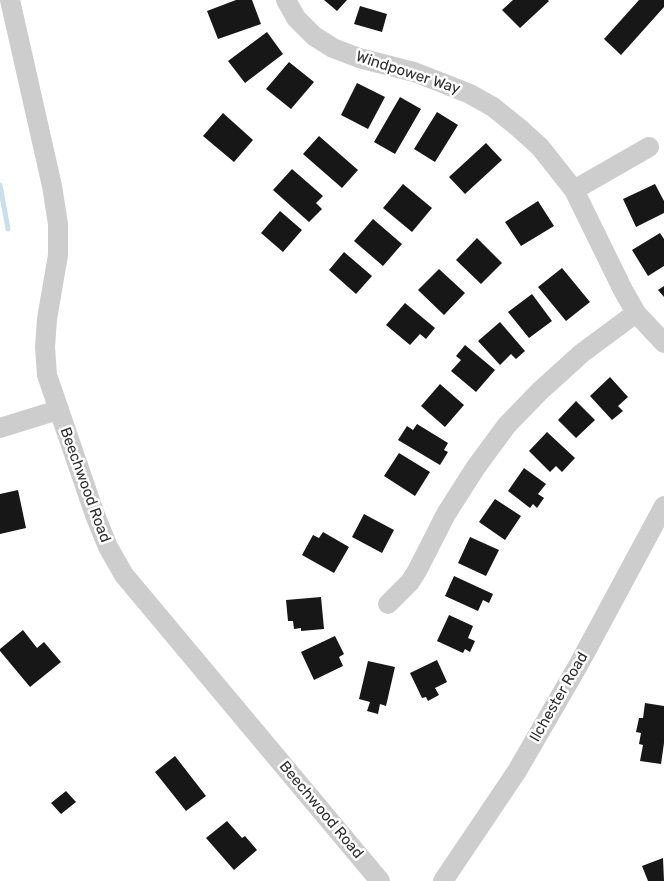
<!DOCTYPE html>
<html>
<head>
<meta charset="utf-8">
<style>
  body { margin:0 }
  canvas { display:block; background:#fff }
</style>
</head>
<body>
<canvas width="664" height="881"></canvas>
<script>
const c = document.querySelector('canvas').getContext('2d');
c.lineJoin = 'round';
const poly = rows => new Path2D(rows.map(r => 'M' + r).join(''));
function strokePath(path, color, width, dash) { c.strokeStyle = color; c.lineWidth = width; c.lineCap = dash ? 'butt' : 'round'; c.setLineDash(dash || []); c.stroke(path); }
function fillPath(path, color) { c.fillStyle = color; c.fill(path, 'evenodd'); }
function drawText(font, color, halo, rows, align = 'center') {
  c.font = font + ' Rubik,sans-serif'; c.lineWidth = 5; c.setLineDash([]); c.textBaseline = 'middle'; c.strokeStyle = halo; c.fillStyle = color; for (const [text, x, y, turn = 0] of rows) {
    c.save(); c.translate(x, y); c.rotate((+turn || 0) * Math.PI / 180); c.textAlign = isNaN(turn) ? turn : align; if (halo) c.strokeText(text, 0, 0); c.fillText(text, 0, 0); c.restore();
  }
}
strokePath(poly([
  [0,185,8,229]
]), '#c9dfed', 5);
fillPath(poly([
  [236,0,252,0,261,24,218,39,207,11],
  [324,0,347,0,337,11],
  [513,0,548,0,549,1,520,28,502,10],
  [639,0,664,0,664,7,621,55,604,39],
  [360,6,387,14,382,32,354,24],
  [267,32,283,54,245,83,228,61],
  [289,62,314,82,291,109,266,89],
  [357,83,385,97,368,129,341,115],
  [400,97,421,109,395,154,374,142],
  [437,112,458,125,435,162,414,149],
  [223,113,253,140,234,162,203,136],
  [319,136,358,170,342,188,303,154],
  [486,143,502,160,465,194,449,177],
  [292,169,323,196,316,203,322,209,309,222,273,190],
  [403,184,432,208,412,232,383,208],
  [655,184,664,201,664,213,636,227,623,199],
  [538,201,554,226,521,246,505,222],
  [280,211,302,230,283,252,261,233],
  [373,219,402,244,383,266,354,241],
  [660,233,664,239,664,266,648,276,632,250],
  [477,238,502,263,481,284,456,260],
  [344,252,372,276,356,294,329,270],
  [562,268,590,302,566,321,538,287],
  [439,269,465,293,444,315,418,290],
  [664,286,664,297,658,290],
  [532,294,552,321,529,338,508,312],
  [405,303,435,328,426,339,420,334,410,345,386,325],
  [500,322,525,351,516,359,511,354,500,365,478,341],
  [465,345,495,370,476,392,451,371,461,360,456,356],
  [610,377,628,397,618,406,623,411,612,420,590,396],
  [440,384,464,405,445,427,421,406],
  [576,401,595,420,576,438,558,420],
  [417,424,448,443,444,450,448,452,440,465,398,440,407,426,413,430],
  [547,432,575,458,562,472,556,466,550,472,529,451],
  [399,453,430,472,415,496,384,476],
  [524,468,546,484,538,494,544,498,537,508,533,504,530,508,508,491],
  [18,490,26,528,0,534,0,494],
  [495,499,521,516,505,540,479,522],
  [364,514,394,530,382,553,352,537],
  [323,532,349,547,334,573,302,555,313,535,319,538],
  [470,537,499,550,486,576,458,563],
  [454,576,493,594,489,603,483,600,478,611,445,596],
  [321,597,324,629,301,631,301,628,294,629,293,621,288,621,286,600],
  [449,615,473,626,468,638,475,641,470,652,465,649,463,653,437,641],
  [23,630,37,648,44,642,61,662,30,687,0,651,0,649],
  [335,636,344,654,339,657,343,666,314,680,301,652],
  [437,660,447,682,435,688,439,695,428,701,426,697,422,698,410,673],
  [368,661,395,667,386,706,380,704,378,714,367,711,370,702,359,699],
  [645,703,664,706,664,743,661,764,640,761,643,745,639,744,641,733,636,732,639,718,643,718],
  [175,756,206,796,186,811,155,772],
  [66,791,76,802,61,814,51,803],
  [227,821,242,838,245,836,257,850,234,870,206,838],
  [663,858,664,881,648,881,642,866]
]), '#171717');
strokePath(poly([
  [10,0,52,186,58,224,58,255,47,319,45,347,47,375,95,515,108,547,124,575,380,881],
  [286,0,296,18,314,36,333,48,359,58,414,72,445,84,470,94,493,107,519,128,540,147,574,190,623,290,636,313,664,343],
  [574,190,649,147],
  [0,428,58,410],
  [388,604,410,582,417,571,446,514,476,467,507,425,540,391,582,353,636,313],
  [443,881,517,771,579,664,664,506]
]), '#cdcdcd', 20);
drawText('15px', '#303030', '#fff', [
  ["Windpower Way",408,73,18],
  ["Beechwood Road",85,485,70],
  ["Ilchester Road",559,697,-60],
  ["Beechwood Road",321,810,50]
]);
</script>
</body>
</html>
